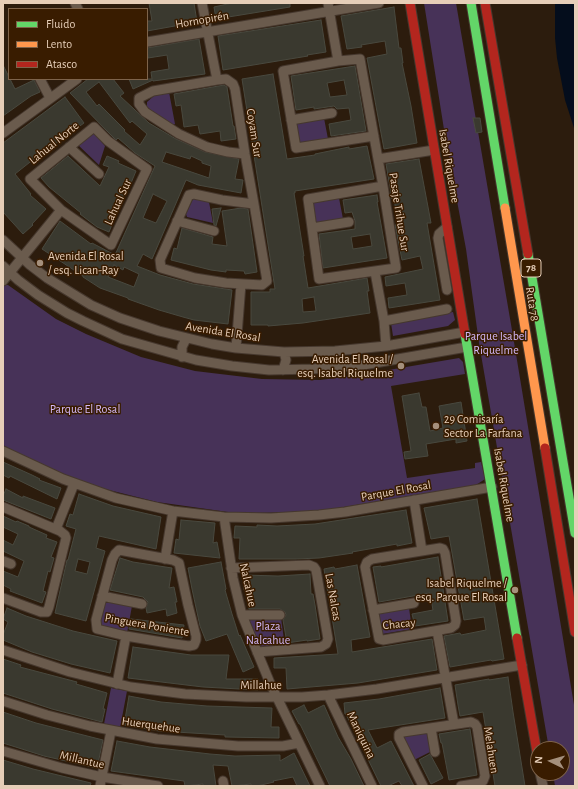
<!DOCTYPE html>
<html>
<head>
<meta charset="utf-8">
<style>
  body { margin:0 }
  #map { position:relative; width:578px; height:789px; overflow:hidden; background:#2c1c0d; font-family:"Alegreya Sans",sans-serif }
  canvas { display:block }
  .frame { position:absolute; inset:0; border:4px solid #e6ceb8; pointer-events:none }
  .legend { position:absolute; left:8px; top:8px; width:140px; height:72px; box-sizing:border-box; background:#391c00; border:1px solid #7e634a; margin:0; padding:5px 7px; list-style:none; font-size:12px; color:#e6ceb8 }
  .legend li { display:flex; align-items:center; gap:8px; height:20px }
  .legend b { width:20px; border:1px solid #7e634a }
  .north { position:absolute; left:530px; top:741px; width:40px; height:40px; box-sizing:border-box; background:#391c00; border:1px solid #7e634a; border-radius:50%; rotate:275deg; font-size:11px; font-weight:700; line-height:16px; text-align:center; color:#e6ceb8 }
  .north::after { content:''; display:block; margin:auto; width:14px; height:18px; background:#a5907c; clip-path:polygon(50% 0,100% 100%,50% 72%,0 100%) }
</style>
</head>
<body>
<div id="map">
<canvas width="578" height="789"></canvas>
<div class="frame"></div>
<ul class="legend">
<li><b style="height:5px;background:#63d668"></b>Fluido</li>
<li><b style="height:5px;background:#ff974d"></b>Lento</li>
<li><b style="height:5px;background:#b3261e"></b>Atasco</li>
</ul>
<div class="north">N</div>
</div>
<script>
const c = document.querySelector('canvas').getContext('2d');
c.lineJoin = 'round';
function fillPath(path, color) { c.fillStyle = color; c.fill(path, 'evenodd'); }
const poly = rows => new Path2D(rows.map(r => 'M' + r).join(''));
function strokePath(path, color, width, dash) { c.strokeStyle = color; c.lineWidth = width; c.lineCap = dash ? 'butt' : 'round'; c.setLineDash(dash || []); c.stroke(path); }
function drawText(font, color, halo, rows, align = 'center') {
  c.font = font + ' "Alegreya Sans",sans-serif'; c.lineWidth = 3; c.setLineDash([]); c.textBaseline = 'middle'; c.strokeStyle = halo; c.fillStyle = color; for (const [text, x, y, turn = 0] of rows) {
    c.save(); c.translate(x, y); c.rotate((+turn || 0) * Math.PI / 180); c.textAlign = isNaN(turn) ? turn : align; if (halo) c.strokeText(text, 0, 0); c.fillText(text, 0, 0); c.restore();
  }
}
fillPath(poly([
  [424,3,456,3,513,336,575,711,575,786,555,786,553,773,562,773,562,749,549,749,479,343,466,249,446,142],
  [169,92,175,124,171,126,147,107,147,102,155,95],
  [324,118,328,139,297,144,293,123],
  [93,132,105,146,99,165,77,144],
  [196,198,209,202,213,223,187,217,186,214,193,199],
  [339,198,343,219,316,224,312,202],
  [4,285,8,285,56,319,86,334,141,357,195,371,262,379,320,380,353,376,459,358,463,362,465,374,391,386,407,478,475,468,475,463,481,462,485,479,476,485,332,509,298,512,256,513,228,512,157,502,105,489,62,474,27,459,3,445,3,286],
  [453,312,455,320,448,326,393,336,391,323],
  [111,602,132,606,127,633,102,627,99,620,104,605,106,603],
  [409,608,412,629,382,634,377,614,379,613],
  [253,618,281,618,285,647,261,647,258,645,249,621],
  [111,688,127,691,120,728,104,724],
  [428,731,432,751,414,760,403,738,404,736]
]), '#473258');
fillPath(poly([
  [555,3,574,3,575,131,565,100,557,58,555,38]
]), '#040d1c');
const building = poly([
  [149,3,194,3,197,22,147,31,147,21,152,21,149,3],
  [232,3,290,3,290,7,216,19,214,7,232,3],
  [394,7,399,48,401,48,403,63,402,63,411,106,417,143,384,149,367,58,387,54,385,41,361,45,362,47,347,49,341,16,394,7],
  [321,20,326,52,307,55,308,56,223,70,218,36,321,20],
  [199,39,205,74,153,81,153,80,133,89,129,79,152,79,151,72,169,69,167,55,148,58,147,48,199,39],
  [3,65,15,89,34,80,40,92,31,96,3,116,3,65],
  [355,66,366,131,331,136,329,124,351,120,349,108,337,109,334,106,314,109,314,107,296,110,291,76,355,66],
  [344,80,347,95,330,97,327,83,344,80],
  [273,74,287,159,315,155,315,154,349,147,349,149,367,146,374,179,295,191,295,193,294,193,304,256,303,256,308,288,367,278,369,291,367,291,370,313,303,323,268,326,268,325,251,325,251,292,270,292,270,289,275,289,242,79,273,74],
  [314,297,316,311,303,312,302,299,314,297],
  [88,79,113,79,124,93,120,96,149,123,176,139,205,152,239,159,235,179,243,180,241,193,198,185,186,180,152,259,143,254,137,266,160,275,193,284,232,290,228,324,194,320,183,317,159,310,128,299,128,298,100,288,83,277,83,276,42,249,60,221,91,244,92,243,115,255,155,166,135,153,118,138,116,140,107,131,70,93,88,79],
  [99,82,130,123,132,121,147,134,140,145,124,131,125,130,99,104,97,106,86,92,99,82],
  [166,152,190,159,191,156,202,161,202,163,211,166,209,178,162,162,166,152],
  [153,194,167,201,156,223,143,218,153,194],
  [114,265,123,270,124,267,139,274,134,287,108,277,114,265],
  [224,85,227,87,233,126,234,126,236,139,221,141,220,131,200,134,198,125,184,127,181,105,176,106,174,94,224,85],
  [65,97,84,123,55,144,54,143,15,174,31,194,30,195,46,209,32,224,33,225,23,234,3,212,3,143,65,97],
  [473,118,480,118,482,132,476,133,473,118],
  [68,156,100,186,109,167,103,165,107,156,119,161,118,163,136,171,131,183,129,182,109,232,97,227,80,214,81,213,49,187,41,178,68,156],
  [419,159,431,223,427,223,440,300,389,308,388,298,407,295,405,283,386,286,385,277,423,269,420,256,402,260,395,225,398,225,394,198,392,199,386,164,419,159],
  [377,195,378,202,377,202,387,258,323,268,319,234,355,229,355,221,352,212,345,213,343,200,377,195],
  [370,234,372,246,353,249,351,237,370,234],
  [221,208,216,226,214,225,212,209,221,208],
  [241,208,248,209,257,272,245,274,244,271,226,270,226,272,211,270,171,260,174,248,177,249,182,228,213,237,212,244,227,246,222,211,241,208],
  [419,393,422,407,426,407,430,431,443,428,439,406,461,402,467,441,456,443,456,439,426,444,428,456,405,459,404,452,411,451,402,396,419,393],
  [3,462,32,475,40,479,39,480,61,488,57,499,10,476,9,478,3,475,3,462],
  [6,489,23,498,23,496,55,508,51,519,3,500,3,496,6,489],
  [79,494,113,506,161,517,156,549,99,536,96,548,105,551,86,621,55,613,67,560,68,560,76,529,66,526,70,514,73,515,79,494],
  [78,559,90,562,87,574,75,571,78,559],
  [477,499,504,659,492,661,491,660,450,667,444,636,460,633,461,635,486,630,484,617,464,620,449,536,431,539,424,508,477,499],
  [406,510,412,543,397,546,397,544,352,552,353,553,319,558,296,559,239,559,240,538,234,538,235,526,257,527,257,525,277,526,315,524,406,510],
  [3,516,16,522,17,521,29,526,29,527,47,535,46,538,57,542,51,557,54,558,50,572,48,571,43,591,46,592,42,603,10,591,11,589,3,585,3,571,18,577,24,561,3,551,3,540,13,545,18,534,3,527,3,516],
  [181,520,215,523,213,543,217,542,220,558,174,553,176,539,179,540,181,520],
  [438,557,448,621,415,626,412,614,433,610,430,593,379,602,373,567,381,566,381,567,438,557],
  [120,558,133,562,172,568,169,588,174,587,177,602,175,602,177,613,167,616,166,609,147,613,146,608,148,602,143,597,110,590,120,558],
  [221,562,226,589,225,590,232,614,239,636,240,635,254,667,243,672,227,634,206,641,200,626,192,589,188,568,221,562],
  [357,565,370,637,351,640,352,652,432,639,437,670,358,683,287,689,286,668,274,668,274,658,338,654,324,569,334,567,335,569,357,565],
  [310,574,311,594,313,594,315,605,320,639,307,641,307,640,287,643,283,620,286,615,285,612,280,609,249,609,248,590,244,590,244,575,278,576,310,574],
  [7,608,26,616,73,631,117,641,110,673,71,664,32,652,3,640,3,635,8,622,3,619,7,608],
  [131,619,184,625,182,638,129,629,131,619],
  [133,647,191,655,229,655,226,679,258,679,258,690,203,687,128,678,133,647],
  [3,659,21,665,20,667,77,682,76,684,107,693,103,709,105,709,102,722,52,709,3,693,3,659],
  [508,677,513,712,525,786,495,786,483,712,460,716,458,705,455,685,489,679,489,680,508,677],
  [440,688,445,718,368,730,377,748,391,741,414,786,402,786,399,781,388,786,381,786,346,714,345,714,344,703,379,699,440,688],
  [129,696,161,702,207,706,272,708,271,727,279,727,279,738,225,737,225,735,159,731,124,725,129,696],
  [304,705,308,713,324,705,338,737,351,759,364,786,330,786,300,724,299,724,292,711,304,705],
  [3,712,36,723,103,740,97,768,44,756,3,743,3,712],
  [470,729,477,775,449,780,442,743,441,743,439,734,470,729],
  [117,741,150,747,210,754,235,756,280,755,280,761,294,753,310,786,297,786,293,777,273,781,274,782,257,786,251,786,251,784,232,786,228,766,213,765,216,786,203,786,203,784,185,786,184,781,111,771,117,741],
  [430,754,443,778,431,784,419,760,430,754],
  [3,760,33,769,91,783,90,786,3,786,3,760]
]);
fillPath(building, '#3a392f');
strokePath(building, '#49493f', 1);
const street = poly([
  [75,3,78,9],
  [202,3,217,80],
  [328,3,338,61],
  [147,42,379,3],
  [40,79,50,98],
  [291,120,332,113],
  [94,127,108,141,147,169,111,245,61,210,30,179,94,127],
  [3,133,77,79],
  [374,136,296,148,283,71,338,61,360,59,378,159,383,186,396,268,319,279,308,199,383,186],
  [69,147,99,174],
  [245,154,228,152,207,147,179,134,145,112,139,104,139,98,153,91,217,80,226,79,233,84,235,89,245,154,254,204,267,281,262,285,226,283,195,278,161,268,160,260,189,195,194,194,222,200,254,204],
  [378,159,434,150],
  [177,221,214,231],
  [312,228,349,222],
  [3,240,30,265,47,278,91,305,120,318,159,331,212,344,236,348,284,352,335,351,386,346,465,332],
  [3,266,18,280,38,295,67,313,83,321,122,339,196,360,232,366,269,370,313,369,363,365,467,347],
  [375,272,384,321,386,346],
  [3,281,61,210],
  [447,290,438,238,439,234,447,227],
  [384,321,447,309],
  [236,348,241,284],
  [182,357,182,347,186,339],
  [283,370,286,360,284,352],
  [3,451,63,479,116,498,173,511,224,517,271,518,319,515,345,512,492,487],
  [414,500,422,551],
  [3,507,60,531,65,535,66,538,49,607,47,612,41,612,3,598],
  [224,517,233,578,242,615,270,683,320,786],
  [56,529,74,484],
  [440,548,443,549,445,553,456,621,455,625,451,628,383,640,379,639,365,567,367,562,372,559,440,548],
  [119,550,173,560,179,563,188,605,196,636,196,640,194,645,189,646,168,643,126,636,97,629,96,620,112,560,115,554,119,550],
  [165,559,173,511],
  [3,561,11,564],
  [231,568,309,565,314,567,316,570,328,639,326,644,321,647,257,652],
  [102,596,142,604],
  [373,610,414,603],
  [242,615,280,615],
  [437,631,454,724],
  [3,650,70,672,131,687,185,694,246,697,302,697,328,695,377,689,522,665],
  [117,684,126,636],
  [328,695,372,786],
  [3,701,47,715,90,726,157,739,238,746,283,746,299,743],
  [431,728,435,752],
  [3,751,62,768,102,777,158,786],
  [540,773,543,786],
  [223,781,224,786],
  [100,786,111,731],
  [423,786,399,738,399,734,403,732,471,722,475,724,477,727,485,776,483,781,480,783,461,786]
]);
const fast = poly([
  [471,3,505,208],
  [528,254,575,533],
  [465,334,517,638]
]);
const slow = poly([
  [505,208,545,448]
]);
const jam = poly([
  [410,3,465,334],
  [485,3,528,254],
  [545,448,575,632],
  [517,638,538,758]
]);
strokePath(street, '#46382e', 11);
strokePath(fast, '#46382e', 11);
strokePath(slow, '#46382e', 11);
strokePath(jam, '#46382e', 11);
strokePath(street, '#6a5b4d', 9);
strokePath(fast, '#63d668', 9);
strokePath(slow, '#ff974d', 9);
strokePath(jam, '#b3261e', 9);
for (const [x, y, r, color] of [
  [40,263,4,"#a5907c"],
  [401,366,4,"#a5907c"],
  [436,426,4,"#a5907c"],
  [515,590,4,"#a5907c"]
]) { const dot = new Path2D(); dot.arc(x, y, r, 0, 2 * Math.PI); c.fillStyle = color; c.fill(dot); strokePath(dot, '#391c00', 1.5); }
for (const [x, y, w] of [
  [531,268,20]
]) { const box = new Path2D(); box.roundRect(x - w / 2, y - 9, w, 18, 3); c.fillStyle = '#391c00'; c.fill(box); strokePath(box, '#e6ceb8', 1); }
drawText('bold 11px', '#e6ceb8', null, [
  ["78",531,268]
]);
drawText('12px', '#e6ceb8', '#391c00', [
  ["Hornopirén",202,20,-10],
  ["Coyam Sur",254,133,81],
  ["Lahual Norte",54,143,-39],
  ["Isabel Riquelme",449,166,80],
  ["Lahual Sur",118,202,-65],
  ["Pasaje Trihue Sur",399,212,81],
  ["Ruta 78",532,304,81],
  ["Avenida El Rosal",223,332,9],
  ["Isabel Riquelme",504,485,80],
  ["Parque El Rosal",396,491,-10],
  ["Nalcahue",248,585,78],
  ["Las Nalcas",333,597,80],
  ["Chacay",399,624,-6],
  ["Pinguera Poniente",147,625,10],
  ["Millahue",261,685],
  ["Huerquehue",151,725,8],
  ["Maniquina",361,735,64],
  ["Melahuen",491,750,81],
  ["Millantue",82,760,13]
]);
drawText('12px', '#e6ceb8', '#391c00', [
  ["Avenida El Rosal",48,256],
  ["/ esq. Lican-Ray",48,270],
  ["Avenida El Rosal /",393,359,"right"],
  ["esq. Isabel Riquelme",393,373,"right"],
  ["29 Comisaría",444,419],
  ["Sector La Farfana",444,433],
  ["Isabel Riquelme /",507,583,"right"],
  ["esq. Parque El Rosal",507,597,"right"]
], 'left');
drawText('12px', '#d3b8f8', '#391c00', [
  ["Parque Isabel",496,336],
  ["Riquelme",496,350],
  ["Parque El Rosal",85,409],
  ["Plaza",268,626],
  ["Nalcahue",268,640]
]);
</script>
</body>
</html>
